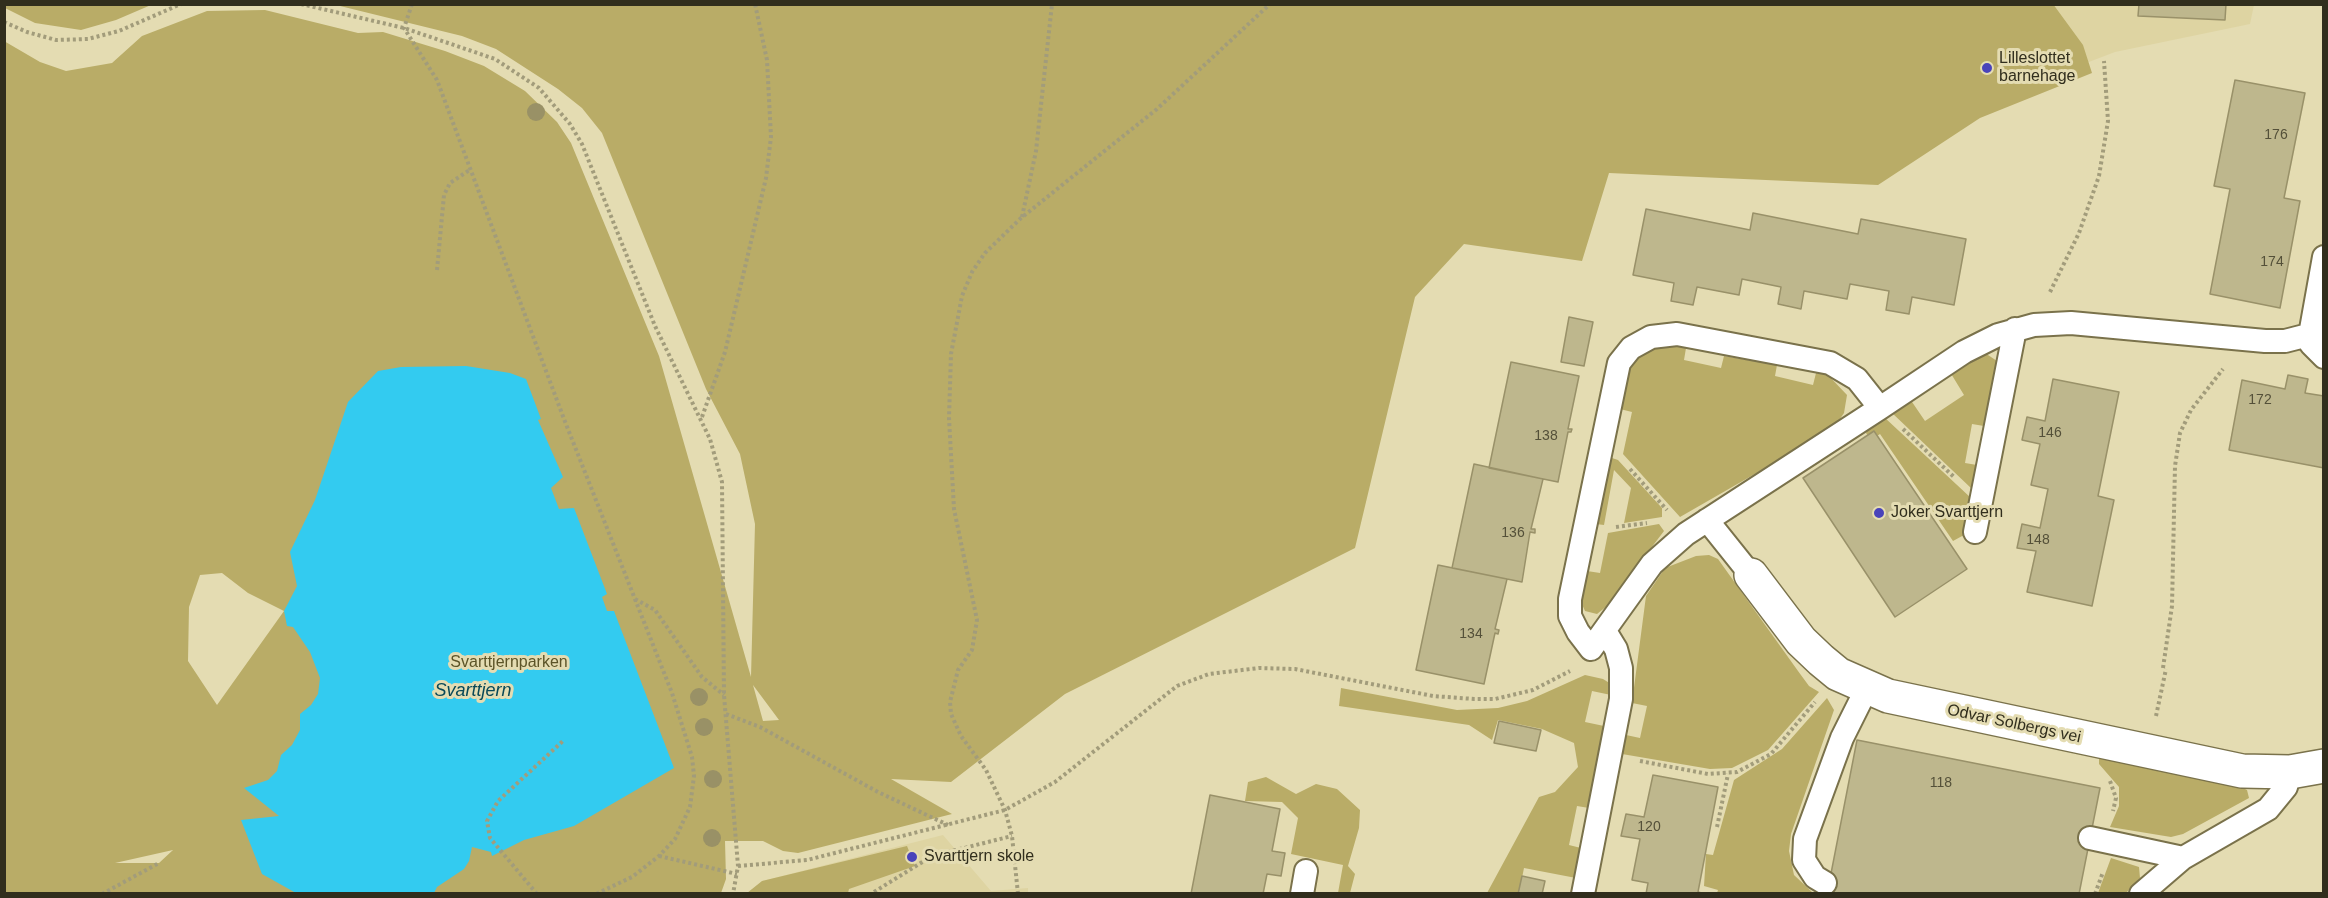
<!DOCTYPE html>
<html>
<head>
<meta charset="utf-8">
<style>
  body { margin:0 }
  #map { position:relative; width:2328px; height:898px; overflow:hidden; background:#e4dcb2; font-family:Helvetica,sans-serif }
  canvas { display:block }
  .frame { position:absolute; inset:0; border:6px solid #312e1d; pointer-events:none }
</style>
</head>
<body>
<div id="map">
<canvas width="2328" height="898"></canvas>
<div class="frame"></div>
</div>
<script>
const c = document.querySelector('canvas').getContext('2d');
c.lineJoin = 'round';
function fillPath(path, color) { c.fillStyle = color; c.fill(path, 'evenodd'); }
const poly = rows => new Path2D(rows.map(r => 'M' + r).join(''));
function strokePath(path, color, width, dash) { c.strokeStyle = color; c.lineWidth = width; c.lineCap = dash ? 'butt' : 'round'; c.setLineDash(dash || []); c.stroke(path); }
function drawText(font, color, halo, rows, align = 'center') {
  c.font = font + ' Helvetica,sans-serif'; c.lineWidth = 6; c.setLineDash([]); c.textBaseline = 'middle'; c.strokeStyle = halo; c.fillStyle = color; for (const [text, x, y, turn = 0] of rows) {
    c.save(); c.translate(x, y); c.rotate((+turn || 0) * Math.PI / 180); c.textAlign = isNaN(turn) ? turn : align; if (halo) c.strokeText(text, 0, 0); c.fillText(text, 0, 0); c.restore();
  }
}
fillPath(poly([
  [1921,5,2254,5,2250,24,2115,52,1950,115],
  [943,835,991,891,1028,888,1028,893,759,894,762,881]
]), '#ded4a2');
fillPath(poly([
  [2053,4,2083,45,2092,73,1980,118,1878,185,1609,173,1582,261,1464,244,1415,297,1355,548,1065,694,951,782,891,779,952,814,798,853,783,851,763,841,725,841,726,879,721,893,5,894,4,41,40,62,66,71,112,63,142,36,207,11,265,10,358,33,383,32,445,51,484,66,525,91,557,122,571,143,659,356,751,677,755,524,740,454,706,389,602,133,582,108,558,89,496,49,462,36,336,5],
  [222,573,248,593,284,611,217,705,188,661,189,607,200,575],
  [753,685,779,720,763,721],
  [173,850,159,863,115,863],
  [4,5,5,4,151,5,116,20,81,30,35,23,5,8],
  [1671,345,1686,348,1684,360,1721,368,1724,356,1777,365,1775,376,1813,385,1816,373,1827,374,1847,395,1844,413,1833,429,1680,517,1623,454,1632,412,1620,409,1627,375,1636,360,1645,351],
  [1985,353,1997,361,1997,369,1984,426,1972,424,1965,463,1977,465,1972,489,1891,412,1910,399,1925,421,1964,395,1950,372],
  [1884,417,1971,498,1964,535,1953,541,1880,434,1871,440,1866,433,1869,426],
  [1609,457,1618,460,1662,508,1662,517,1624,523,1631,488,1614,470,1604,525,1596,524],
  [1659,524,1664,531,1607,606,1597,614,1585,611,1581,602,1587,571,1600,573,1608,533],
  [1696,556,1709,555,1718,559,1798,671,1809,686,1819,692,1768,750,1732,768,1710,769,1622,754,1626,735,1640,738,1647,706,1632,703,1646,596,1665,568],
  [1585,675,1603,679,1611,684,1611,695,1592,691,1585,722,1604,726,1589,808,1577,806,1569,845,1581,848,1576,878,1524,868,1519,893,1487,893,1539,797,1555,792,1578,767,1574,743,1542,729,1498,720,1492,740,1469,725,1339,706,1341,688,1457,710,1498,708,1527,701],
  [1827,698,1834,710,1791,834,1789,851,1794,875,1813,893,1717,893,1718,890,1704,886,1706,854,1713,855,1734,780,1782,749],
  [2099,757,2243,788,2247,790,2249,798,2183,834,2171,837,2110,827,2119,806,2119,787,2099,764],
  [1266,777,1296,794,1316,784,1337,789,1360,810,1359,828,1348,866,1355,874,1350,893,1338,893,1343,865,1291,854,1298,818,1282,802,1245,801,1248,782],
  [907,846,915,866,849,889,848,893,747,893,762,881],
  [2111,858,2139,867,2140,878,2126,893,2098,893]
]), '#b9ac67');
fillPath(poly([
  [466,366,510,373,526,379,541,419,538,420,563,477,551,488,559,509,574,508,607,594,602,597,607,611,614,611,674,768,574,826,524,840,492,856,491,852,472,847,469,861,464,869,437,887,434,893,296,893,262,874,241,820,279,816,244,788,268,780,277,771,281,755,292,745,300,730,300,714,311,705,318,694,320,678,310,652,293,627,287,626,284,611,297,586,290,552,315,500,348,402,378,371,401,367]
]), '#33cbf0');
const building = poly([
  [2139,4,2226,4,2225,20,2138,16,2139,4],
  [2235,80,2305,93,2284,198,2300,201,2280,308,2210,294,2230,189,2214,186,2235,80],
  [1646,209,1750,230,1753,213,1858,234,1861,219,1966,239,1954,305,1912,297,1909,314,1886,310,1889,291,1850,284,1847,299,1804,291,1801,309,1778,304,1781,287,1742,279,1739,295,1697,287,1693,305,1671,301,1674,283,1633,275,1646,209],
  [1569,317,1593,322,1584,366,1561,362,1569,317],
  [1511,362,1579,376,1568,429,1572,429,1571,432,1568,432,1558,482,1489,468,1511,362],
  [2288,375,2308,379,2305,393,2324,396,2324,468,2229,450,2242,380,2285,389,2288,375],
  [2053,379,2119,392,2098,496,2114,500,2092,606,2027,592,2036,551,2017,548,2022,524,2040,528,2048,489,2031,485,2040,444,2022,440,2027,417,2045,421,2053,379],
  [1874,431,1967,569,1895,617,1803,478,1874,431],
  [1474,464,1543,479,1531,529,1535,529,1535,533,1530,532,1522,582,1452,568,1474,464],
  [1438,565,1507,579,1495,629,1499,630,1498,634,1495,633,1484,684,1416,670,1438,565],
  [1499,721,1541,730,1536,751,1494,743,1499,721],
  [1857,740,2100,788,2079,894,1827,894,1857,740],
  [1653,775,1718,787,1698,892,1705,894,1646,894,1648,883,1632,880,1640,839,1621,836,1626,814,1644,817,1653,775],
  [1210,795,1280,809,1272,851,1285,853,1281,876,1267,874,1263,894,1191,894,1210,795],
  [1522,876,1545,881,1542,894,1518,894,1522,876]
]);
fillPath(building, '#beb78d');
strokePath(building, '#999169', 1.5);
const service = poly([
  [2324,257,2310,335,2311,344,2324,357],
  [1880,408,1857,379,1830,363,1677,334,1651,337,1631,348,1619,363,1570,599,1570,616,1578,632,1591,649,1652,564,1686,534,1880,408,1964,352,1998,335,2034,325,2071,323,2265,341,2285,341,2324,331],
  [1707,520,1751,575],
  [1975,532,2015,329],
  [2090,838,2183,858],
  [1825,883,1815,877,1804,860,1805,839,1842,738,1867,688],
  [1302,894,1306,871],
  [1583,894,1621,699,1621,668,1616,649,1605,631],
  [2141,894,2183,858,2268,809,2286,787,2290,772]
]);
const minor = poly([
  [1751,575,1801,641,1821,660,1838,674,1888,696,2242,771,2290,772,2324,766]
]);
strokePath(service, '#7a724b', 26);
strokePath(minor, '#7a724b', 36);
strokePath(poly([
  [301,4,404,28,495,59,539,88,570,124,582,144,655,326,710,439,722,482,724,695,738,866,733,894],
  [412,4,404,28,437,80,564,419,672,693,692,757,694,776,690,807,675,839,659,856,632,877,596,894],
  [4,22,27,32,56,40,88,39,119,31,181,4],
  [1022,217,1036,151,1052,4],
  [437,270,444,195,450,183,471,169],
  [2050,292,2079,233,2099,176,2108,121,2104,61],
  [702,417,725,352,766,178,771,137,767,60,755,4],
  [1903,429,1954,477],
  [1630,469,1667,510],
  [1616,527,1647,523],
  [4,531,4,537],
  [635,599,655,610,702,677,724,695],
  [2163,668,2172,606,2175,466,2180,433,2191,410,2223,369],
  [726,714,760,727,878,792,948,825],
  [2156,716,2166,669],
  [1640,761,1708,774,1737,772,1771,754,1815,702],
  [2110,781,2116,798,2113,811],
  [1717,827,1728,774],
  [659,856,737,874],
  [738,866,807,860,1005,810,1055,782,1177,686,1209,674,1259,668,1295,669,1433,696,1474,699,1495,699,1533,690,1570,671],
  [874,892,932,856,1012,836],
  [102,894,159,863],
  [537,894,490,838,487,821,498,801,564,740],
  [1018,894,1012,836,1005,810,986,770,961,736,951,714,950,702,958,670,972,650,977,620,954,509,949,418,951,354,962,296,972,272,985,253,1021,218,1157,109,1270,4],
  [2095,894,2103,872]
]), '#a29c7b', 4, [3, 3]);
strokePath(service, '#fff', 22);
strokePath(minor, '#fff', 33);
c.fillStyle = '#999166';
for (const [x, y] of [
  [536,112],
  [699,697],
  [704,727],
  [713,779],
  [712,838]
]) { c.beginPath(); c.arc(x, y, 9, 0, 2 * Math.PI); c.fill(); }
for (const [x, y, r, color] of [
  [1987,68,6,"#4943ba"],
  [1879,513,6,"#4943ba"],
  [912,857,6,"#4943ba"]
]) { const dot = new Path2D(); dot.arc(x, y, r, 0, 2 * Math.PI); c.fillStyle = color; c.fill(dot); strokePath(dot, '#e4dcb2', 2); }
drawText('14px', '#545039', null, [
  ["176",2276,135],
  ["174",2272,262],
  ["172",2260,400],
  ["146",2050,433],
  ["138",1546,436],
  ["136",1513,533],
  ["148",2038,540],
  ["134",1471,634],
  ["118",1941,783],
  ["120",1649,827]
]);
drawText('16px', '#312e1d', '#e4dcb2', [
  ["Lilleslottet",1999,59],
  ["barnehage",1999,77],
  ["Joker Svarttjern",1891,513],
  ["Svarttjern skole",924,857]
], 'left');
drawText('16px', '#5c5428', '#e4dcb2', [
  ["Svarttjernparken",509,663]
]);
drawText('16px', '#312e1d', '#e4dcb2', [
  ["Odvar Solbergs vei",2014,724,12]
]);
drawText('italic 18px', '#094958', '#e4dcb2', [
  ["Svarttjern",473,691]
]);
</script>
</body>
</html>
